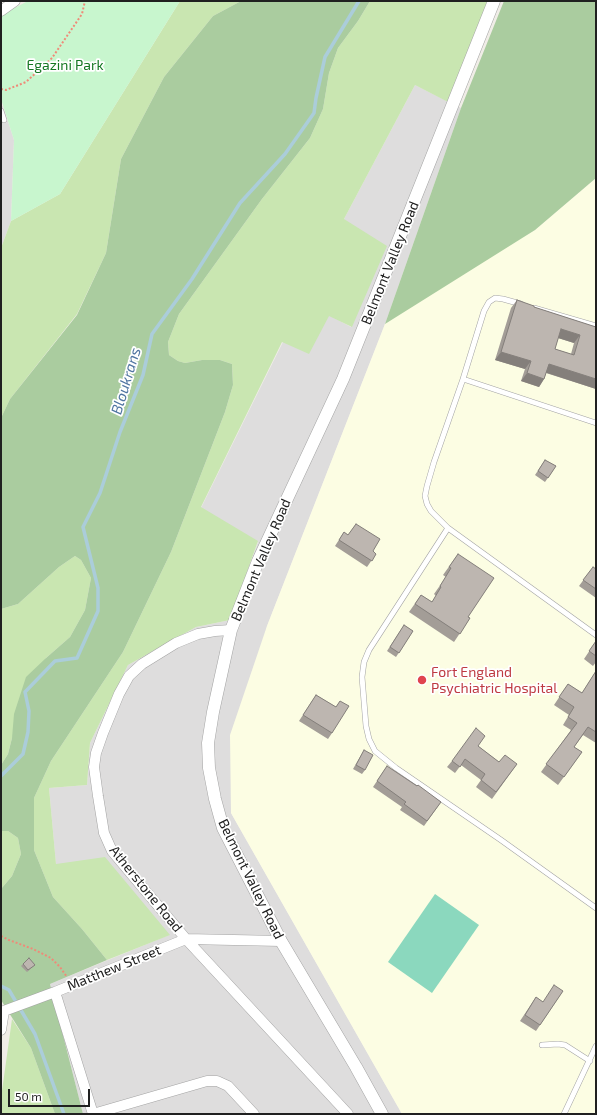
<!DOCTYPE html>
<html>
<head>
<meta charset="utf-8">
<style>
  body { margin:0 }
  #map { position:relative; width:597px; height:1115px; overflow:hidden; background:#f0ede7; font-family:"Exo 2",sans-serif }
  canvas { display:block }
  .frame { position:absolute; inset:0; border:2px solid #202020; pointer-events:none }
  .scale { position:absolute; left:8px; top:1089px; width:82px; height:18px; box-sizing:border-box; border:2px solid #202020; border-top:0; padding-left:5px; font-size:12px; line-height:14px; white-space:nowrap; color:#202020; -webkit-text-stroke:3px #fff; paint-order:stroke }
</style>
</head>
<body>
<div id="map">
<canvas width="597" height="1115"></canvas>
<div class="frame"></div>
<div class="scale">50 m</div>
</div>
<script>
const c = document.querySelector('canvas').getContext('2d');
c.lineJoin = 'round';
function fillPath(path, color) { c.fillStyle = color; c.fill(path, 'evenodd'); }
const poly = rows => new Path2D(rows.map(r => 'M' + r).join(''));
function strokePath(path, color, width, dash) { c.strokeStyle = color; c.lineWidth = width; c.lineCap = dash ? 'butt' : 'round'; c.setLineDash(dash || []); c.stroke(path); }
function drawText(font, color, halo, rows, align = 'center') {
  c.font = font + ' "Exo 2",sans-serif'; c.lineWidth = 3.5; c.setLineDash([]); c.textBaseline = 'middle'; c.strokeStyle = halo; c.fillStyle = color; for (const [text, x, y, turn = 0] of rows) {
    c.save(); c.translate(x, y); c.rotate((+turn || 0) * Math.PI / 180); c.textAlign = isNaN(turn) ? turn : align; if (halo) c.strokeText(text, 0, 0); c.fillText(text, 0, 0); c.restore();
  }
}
fillPath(poly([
  [415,85,461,108,385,324,267,626,231,813,402,1114,83,1114,50,984,169,935,56,864,49,788,87,785,90,743,128,665,196,627,230,620,258,542,201,508,283,342,329,315,351,327,344,219],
  [3,106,14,140,11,221,1,248,1,107]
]), '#dedddd');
fillPath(poly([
  [596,178,596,1114,402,1114,231,813,230,735,267,626,385,324,449,280,535,230]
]), '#fcfde3');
fillPath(poly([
  [180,1,241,1,213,16,164,77,121,159,106,253,77,314,10,399,1,418,1,248,11,221,60,194],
  [370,1,490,1,450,103,415,85,344,219,387,246,352,327,329,316,309,354,282,342,201,507,258,541,230,620,196,627,128,665,90,743,87,785,49,788,56,864,105,857,170,935,107,960,82,929,53,897,34,850,34,798,51,761,123,652,171,552,225,412,233,385,232,364,220,360,202,360,185,363,178,361,169,355,168,342,179,314,262,199,310,138,323,109,329,73,338,48,358,21],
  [75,556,81,560,91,578,85,610,70,637,46,658,12,738,8,754,1,765,1,609,18,604,59,567],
  [1,831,8,831,18,838,21,854,12,876,1,889],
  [12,1019,31,1048,55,1114,1,1114,1,1098]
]), '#c9e6b1');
fillPath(poly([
  [241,1,370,1,358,21,338,48,329,73,323,109,310,138,262,199,179,314,168,342,169,355,178,361,185,363,202,360,220,360,232,364,233,385,225,412,171,552,123,652,51,761,34,798,34,850,53,897,82,929,107,960,50,984,83,1114,55,1114,31,1048,1,1000,1,889,12,876,21,854,18,838,8,831,1,831,1,765,8,754,12,738,14,714,26,677,46,658,70,637,85,610,91,578,81,560,75,556,59,567,18,604,1,609,1,418,10,399,77,315,106,253,121,159,164,77,213,16],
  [504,1,596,1,596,178,535,230,385,324,461,108]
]), '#aacc9f');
fillPath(poly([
  [28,1,180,1,60,194,11,221,14,140,1,99,1,15]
]), '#c8f6ce');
fillPath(poly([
  [435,894,479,925,432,993,388,962]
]), '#8bd8be');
strokePath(poly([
  [1,776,23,754,28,732,29,711,25,692,55,661,77,658,98,611,98,588,83,527,100,493,120,432,143,375,152,334,192,279,240,203,285,154,314,113,316,98,325,57,359,1],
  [1,986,9,990,35,1034,64,1114]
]), '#abcdda', 3.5);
const service = poly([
  [1,111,4,120],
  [521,304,503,299,495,298,489,302,484,311,463,379,434,462,427,486,425,496,427,504,431,511,448,528,596,635],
  [534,308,596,326],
  [463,379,596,423],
  [448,528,369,650,364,662,362,677,366,726,369,739,375,751,396,768,501,840,596,908],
  [542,1045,558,1044,565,1045,590,1061],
  [564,1114,596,1046]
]);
const minor = poly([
  [1,11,15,1],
  [231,630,215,631,198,634,176,643,142,664,129,676,119,694,103,733,96,753,94,767,98,796,104,833,112,851,186,939,348,1114],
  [55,992,93,1114],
  [1,1012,55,992,186,939,281,941],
  [1,1030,4,1011],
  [93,1114,207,1081,217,1081,228,1086,254,1114]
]);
const tertiary = poly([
  [382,1114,356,1067,281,941,223,828,215,799,209,768,208,743,213,712,231,630,258,561,343,379,494,1]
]);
strokePath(service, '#a4a4a4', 6);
strokePath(minor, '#a4a4a4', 11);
strokePath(tertiary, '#a4a4a4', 13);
strokePath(poly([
  [1,89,6,90,26,82,52,58,82,14,85,1],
  [1,936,9,940,33,949,51,958,60,967,67,977]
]), '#ef8a78', 2, [2, 2]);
strokePath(service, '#fff', 5);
strokePath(minor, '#fff', 10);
strokePath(tertiary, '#fff', 12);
fillPath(poly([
  [517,300,534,307,596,327,596,389,546,373,544,379,539,387,521,381,525,369,495,360,511,308],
  [558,338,574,343,571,354,555,349],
  [545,460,556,466,545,482,535,475],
  [356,524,373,551,376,554,367,567,335,546,344,532,348,535],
  [458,554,468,617,470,618,454,642,409,612,421,595,432,602,436,596,434,594,446,577,443,575],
  [593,567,596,569,596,598,579,586],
  [404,625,413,631,396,657,387,651],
  [596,641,596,662,593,666,584,659],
  [596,671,596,743,583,735,574,747,582,752,558,785,541,772,571,730,563,725,569,715,554,705,568,684,582,693],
  [316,695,336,707,340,701,332,733,328,739,299,721],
  [478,746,499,762,517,764,492,799,476,787,481,780,461,765,455,773,447,767,452,761],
  [364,750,365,770,362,774,353,769],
  [387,766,441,802,424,826,400,810,402,807,373,787],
  [23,964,35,965,27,972,21,966],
  [563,991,536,1031,520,1021,536,997,543,1002]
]), '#a39d97');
fillPath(poly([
  [561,329,580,335,574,343,555,337],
  [501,352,531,361,525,369,495,360],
  [549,364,596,379,596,389,544,372],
  [527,373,544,379,539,387,521,381]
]), '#847f7b');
const building = poly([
  [517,300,534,306,534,307,596,327,596,379,549,364,544,379,527,373,531,361,501,352,517,300],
  [561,329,580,335,574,355,555,349,561,329],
  [545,460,556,466,548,478,538,471,545,460],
  [356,524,380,539,373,551,376,554,372,561,339,540,344,532,348,535,356,524],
  [458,554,494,578,468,617,470,618,460,634,415,604,421,595,432,602,441,587,440,586,451,568,449,567,458,554],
  [593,567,596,569,596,589,583,580,593,567],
  [404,625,413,631,399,653,390,647,404,625],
  [596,641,596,656,589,651,596,641],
  [596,671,596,732,588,727,574,747,582,752,564,777,546,764,577,723,568,717,574,707,559,697,568,684,582,693,596,671],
  [316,695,336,707,340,701,349,706,332,733,303,715,316,695],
  [476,728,485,736,478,746,499,762,505,755,517,764,496,792,481,780,485,774,465,759,460,767,452,761,476,728],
  [364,750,373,755,365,770,356,765,364,750],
  [387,766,417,786,418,785,441,802,427,821,404,804,406,802,377,781,387,766],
  [29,958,35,965,28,970,23,964,29,958],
  [554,985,563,991,540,1025,525,1015,536,997,543,1002,554,985]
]);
fillPath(building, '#bdb6b0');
strokePath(building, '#847f7b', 1);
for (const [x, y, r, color] of [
  [422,680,5,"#e0444e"]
]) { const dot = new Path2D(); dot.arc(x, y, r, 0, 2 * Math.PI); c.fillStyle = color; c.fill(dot); strokePath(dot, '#fff', 1.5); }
drawText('14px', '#147721', '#fff', [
  ["Egazini Park",65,65]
]);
drawText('14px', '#202020', '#fff', [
  ["Belmont Valley Road",390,263,-68],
  ["Belmont Valley Road",261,560,-67],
  ["Belmont Valley Road",251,879,64],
  ["Atherstone Road",146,889,51],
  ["Matthew Street",114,968,-22]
]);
drawText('14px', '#be3a42', '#fff', [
  ["Fort England",431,672],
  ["Psychiatric Hospital",431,688]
], 'left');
drawText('italic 15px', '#5075a1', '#fff', [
  ["Bloukrans",126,381,-73]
]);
</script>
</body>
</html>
